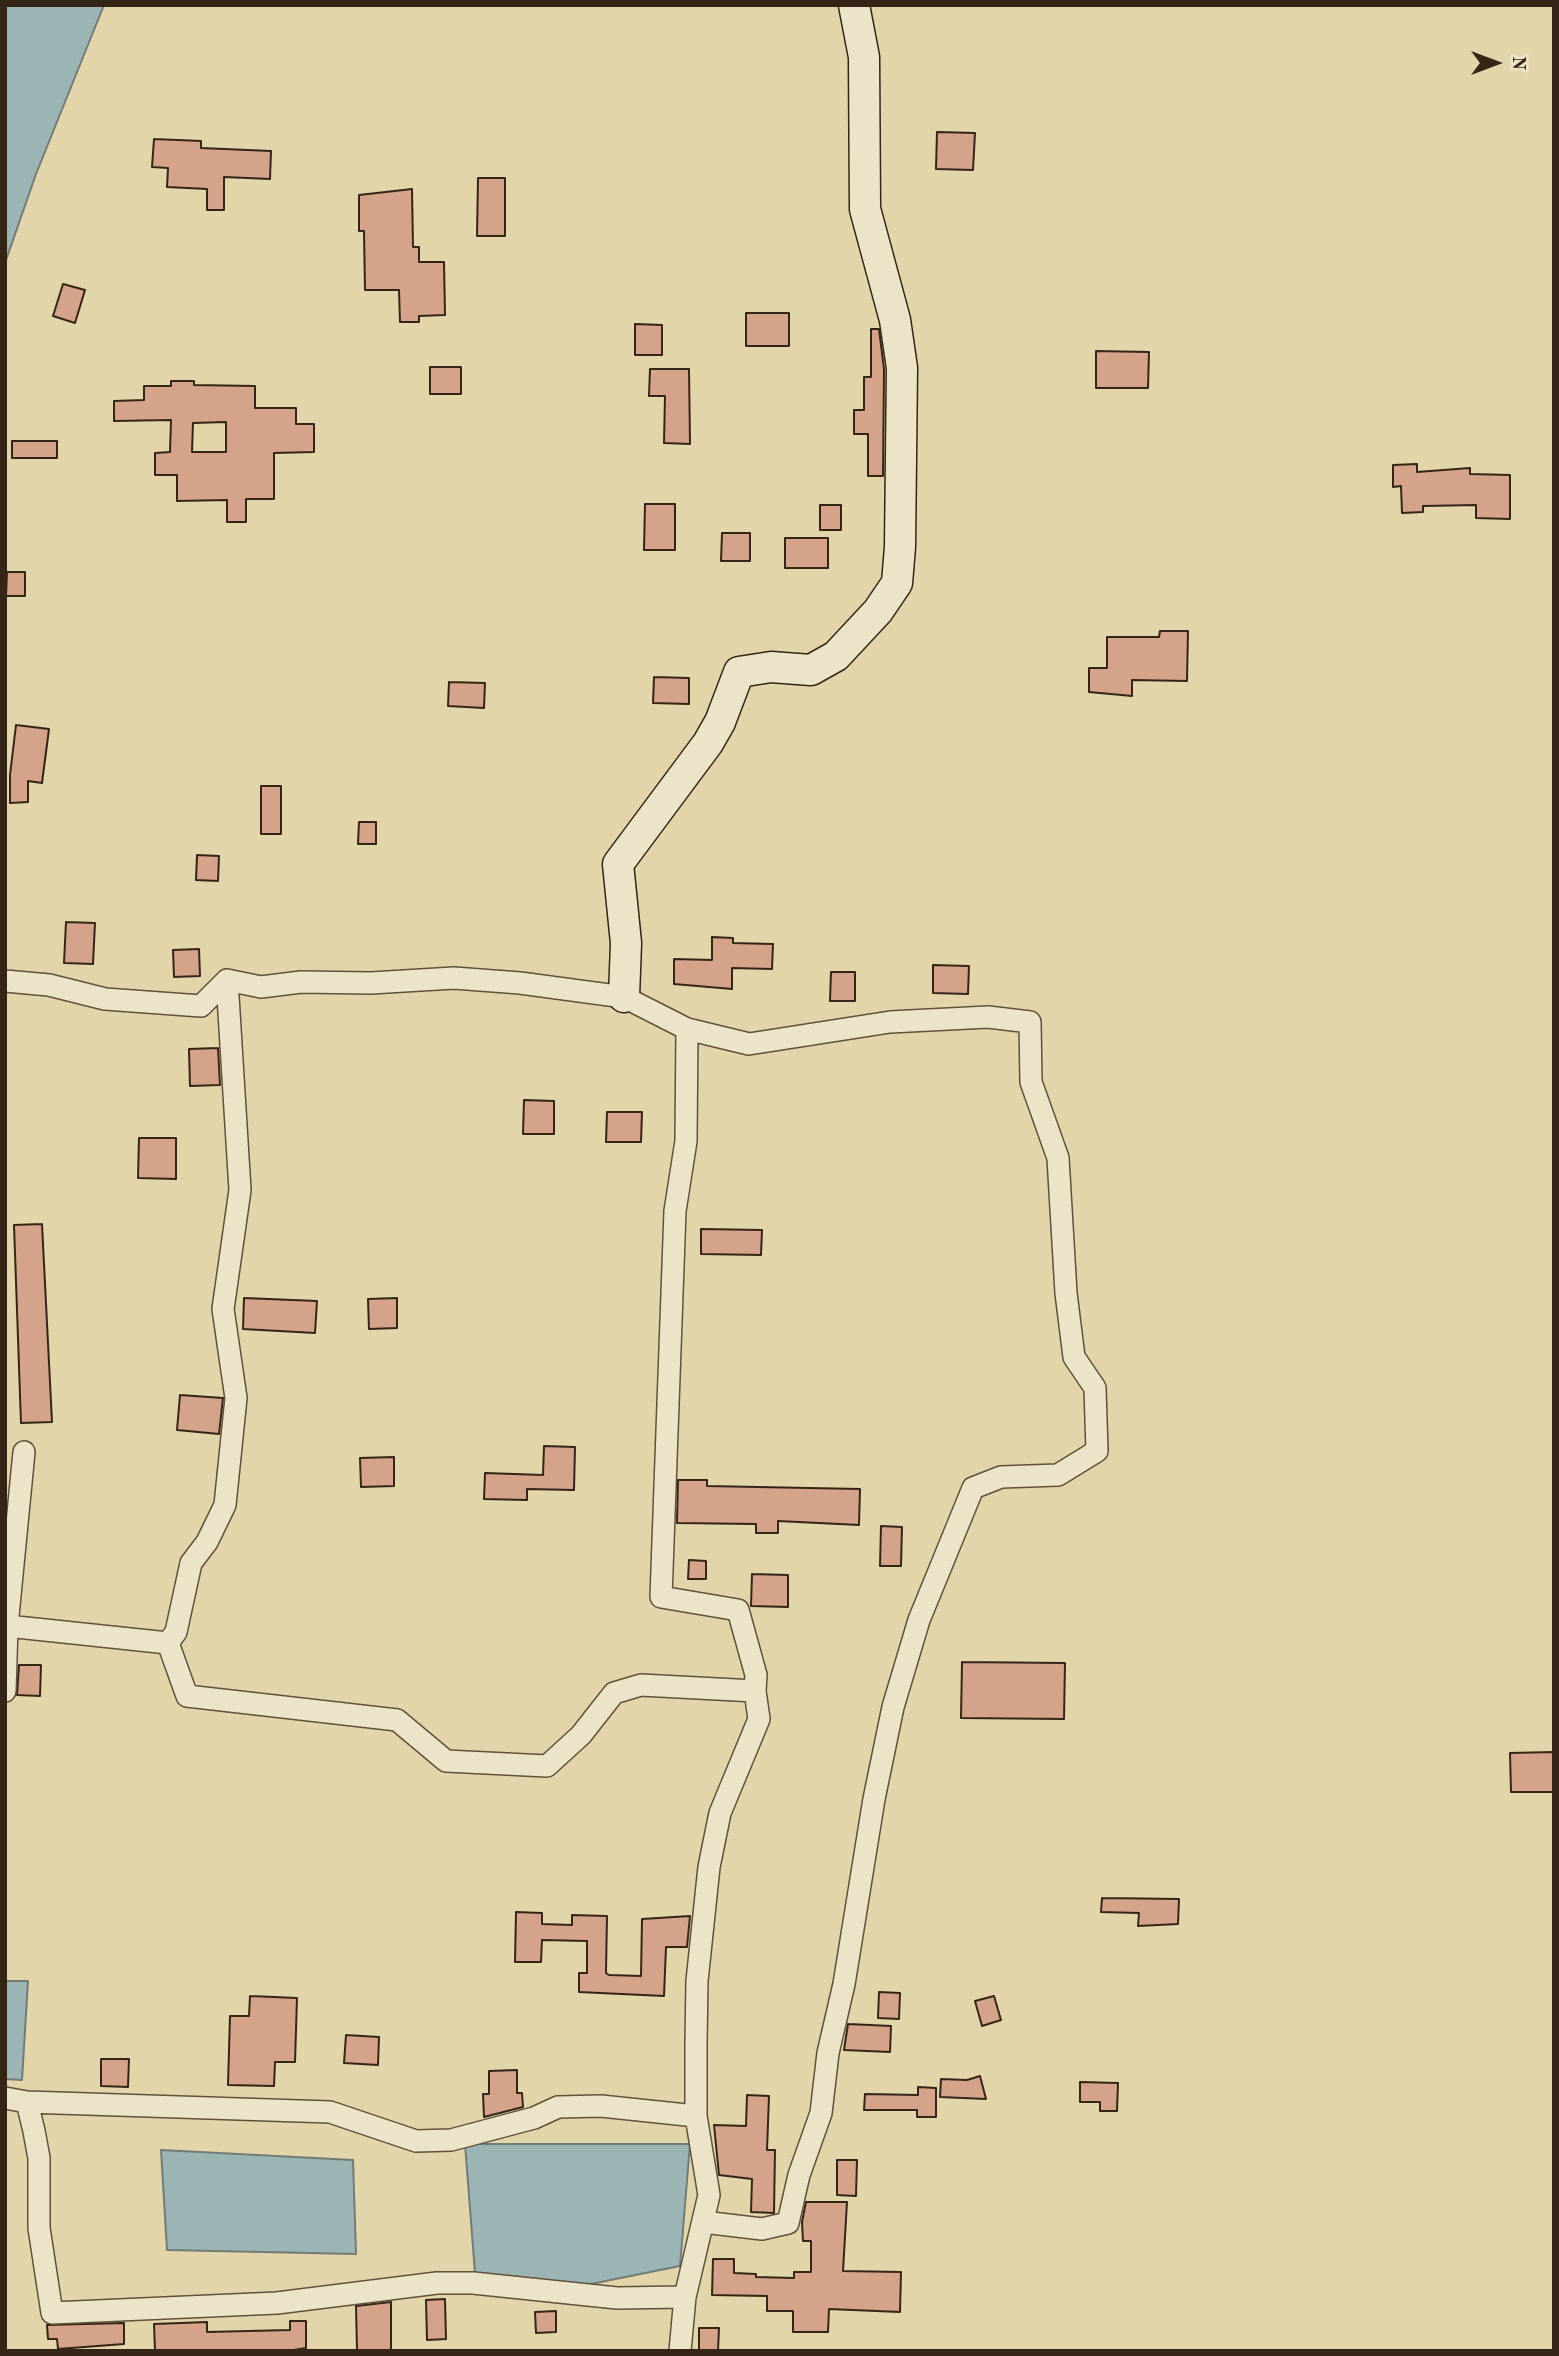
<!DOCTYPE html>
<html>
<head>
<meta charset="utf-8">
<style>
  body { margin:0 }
  #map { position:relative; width:1559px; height:2356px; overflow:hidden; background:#e2d5aa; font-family:"Old Standard TT",serif }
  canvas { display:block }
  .frame { position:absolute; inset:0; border:7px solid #342516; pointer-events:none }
  .north { position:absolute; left:1461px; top:28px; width:70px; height:70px; -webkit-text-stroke:5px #ece4c8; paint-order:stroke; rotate:90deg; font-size:19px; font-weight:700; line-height:28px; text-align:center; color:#342516 }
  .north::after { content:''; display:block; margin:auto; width:24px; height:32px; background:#342516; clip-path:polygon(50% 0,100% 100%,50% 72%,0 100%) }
</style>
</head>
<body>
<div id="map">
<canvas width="1559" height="2356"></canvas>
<div class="frame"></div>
<div class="north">N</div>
</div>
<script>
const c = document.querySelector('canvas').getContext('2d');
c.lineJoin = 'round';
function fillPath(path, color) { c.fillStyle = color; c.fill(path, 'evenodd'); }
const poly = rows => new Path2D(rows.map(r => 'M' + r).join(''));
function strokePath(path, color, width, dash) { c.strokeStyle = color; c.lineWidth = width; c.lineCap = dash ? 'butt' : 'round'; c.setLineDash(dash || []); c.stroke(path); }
const water = poly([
  [5,5,104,5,36,174,5,263,5,5],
  [5,1981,28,1981,22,2080,5,2079,5,1981],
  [465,2144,690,2144,680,2266,581,2286,475,2273,465,2144],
  [161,2150,353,2160,356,2254,167,2250,161,2150]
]);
fillPath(water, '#9bb5b5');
strokePath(water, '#727b75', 2);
const building = poly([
  [937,132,975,133,973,170,936,169,937,132],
  [154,139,201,141,201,148,271,151,270,179,224,177,224,210,207,210,207,189,167,187,168,168,152,167,154,139],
  [478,178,505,178,505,236,477,236,478,178],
  [412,189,413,247,419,247,419,262,444,262,445,315,419,316,419,322,400,322,399,290,365,290,364,231,359,231,359,195,412,189],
  [63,284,85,290,75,323,53,316,63,284],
  [746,313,789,313,789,346,746,346,746,313],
  [635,324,662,325,662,355,635,355,635,324],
  [871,329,879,329,884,369,883,476,868,476,868,434,854,434,854,410,864,410,864,377,871,377,871,329],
  [1096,351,1149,352,1148,388,1096,388,1096,351],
  [430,367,461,367,461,394,430,394,430,367],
  [650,369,689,369,690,444,664,443,665,396,649,396,650,369],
  [171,381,194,381,194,385,255,386,255,408,296,408,296,424,314,424,314,452,274,453,274,499,246,499,246,522,227,522,227,500,177,501,177,475,155,475,155,453,170,452,171,420,114,421,114,401,144,400,144,386,171,386,171,381],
  [226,422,226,452,192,452,193,423,226,422],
  [12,441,57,441,57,458,12,458,12,441],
  [1417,464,1417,472,1470,468,1470,474,1510,475,1510,519,1476,518,1476,505,1423,506,1423,512,1402,513,1401,486,1393,487,1393,465,1417,464],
  [645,504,675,504,675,550,644,550,645,504],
  [820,505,841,505,841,530,820,530,820,505],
  [722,533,750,533,750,561,721,561,722,533],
  [785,538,828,538,828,568,785,568,785,538],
  [7,572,25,572,25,596,6,596,7,572],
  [1160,631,1188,631,1187,681,1132,680,1132,696,1089,692,1089,668,1107,668,1107,637,1159,637,1160,631],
  [654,677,689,678,689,704,653,703,654,677],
  [449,682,485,683,484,708,448,706,449,682],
  [16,725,49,729,42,783,28,781,28,802,10,803,10,775,16,725],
  [261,786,281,786,281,834,261,834,261,786],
  [359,822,376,822,376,844,358,844,359,822],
  [197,855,219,856,218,881,196,880,197,855],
  [66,922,95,923,93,964,64,963,66,922],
  [712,937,733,938,733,943,773,944,772,969,732,968,732,989,674,984,674,959,712,960,712,937],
  [199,949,200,976,174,977,173,950,199,949],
  [933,965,969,966,968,994,933,993,933,965],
  [831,972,855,972,855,1001,830,1001,831,972],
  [218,1048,220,1085,190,1086,189,1049,218,1048],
  [524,1100,554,1101,554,1134,523,1134,524,1100],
  [607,1112,642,1112,641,1142,606,1142,607,1112],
  [139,1138,176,1138,176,1179,138,1178,139,1138],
  [42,1224,52,1422,21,1423,14,1225,42,1224],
  [701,1229,762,1230,761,1255,701,1254,701,1229],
  [244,1298,317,1301,315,1333,243,1329,244,1298],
  [397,1298,397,1328,369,1329,368,1299,397,1298],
  [180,1395,223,1398,219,1434,177,1430,180,1395],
  [544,1446,575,1447,574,1490,527,1489,527,1500,484,1499,485,1473,543,1475,544,1446],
  [394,1457,394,1486,361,1487,360,1458,394,1457],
  [678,1480,707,1480,707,1486,860,1489,859,1525,778,1521,778,1533,756,1533,756,1524,677,1523,678,1480],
  [881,1526,902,1527,901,1566,880,1566,881,1526],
  [689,1560,706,1561,706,1579,688,1579,689,1560],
  [752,1574,788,1575,788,1607,751,1606,752,1574],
  [962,1662,1065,1663,1064,1719,961,1718,962,1662],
  [19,1665,41,1665,40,1696,17,1695,19,1665],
  [1554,1752,1554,1792,1511,1792,1510,1753,1554,1752],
  [1102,1898,1179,1899,1178,1924,1138,1926,1139,1913,1101,1912,1102,1898],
  [516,1912,542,1913,542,1924,572,1925,572,1915,607,1916,606,1973,609,1975,641,1976,642,1919,690,1916,687,1947,666,1947,664,1996,579,1992,579,1973,587,1973,587,1941,542,1940,541,1962,515,1962,516,1912],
  [879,1992,900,1993,899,2019,878,2018,879,1992],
  [250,1996,297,1998,295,2062,275,2062,274,2086,228,2085,230,2016,249,2016,250,1996],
  [994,1996,1001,2020,982,2026,975,2001,994,1996],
  [848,2024,891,2026,890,2052,844,2050,848,2024],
  [346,2035,379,2037,378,2065,344,2063,346,2035],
  [101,2059,129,2059,128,2087,101,2086,101,2059],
  [517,2070,517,2093,522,2093,523,2107,484,2117,483,2094,489,2094,489,2071,517,2070],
  [980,2076,986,2099,940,2097,941,2079,967,2080,980,2076],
  [1080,2082,1118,2083,1117,2111,1100,2111,1100,2102,1080,2102,1080,2082],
  [918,2087,936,2088,936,2117,917,2117,917,2110,864,2110,865,2094,918,2095,918,2087],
  [747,2095,769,2096,767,2150,775,2150,774,2213,751,2212,752,2179,719,2175,714,2125,746,2126,747,2095],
  [837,2160,857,2160,856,2196,837,2195,837,2160],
  [806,2202,847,2202,843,2271,901,2272,900,2312,829,2309,828,2332,793,2332,793,2311,767,2311,767,2296,712,2295,713,2259,734,2259,734,2273,756,2274,756,2277,794,2278,794,2272,811,2272,811,2241,803,2241,802,2222,806,2202],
  [445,2299,446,2339,427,2340,426,2300,445,2299],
  [391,2302,391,2351,357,2351,356,2306,391,2302],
  [556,2311,556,2332,536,2333,535,2312,556,2311],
  [290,2321,306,2321,306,2348,287,2351,155,2351,154,2324,207,2322,207,2332,290,2330,290,2321],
  [124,2323,124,2344,58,2349,57,2339,48,2339,47,2325,124,2323],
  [699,2328,719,2328,718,2351,699,2351,699,2328]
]);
fillPath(building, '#d5a38a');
strokePath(building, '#342516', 2);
const street = poly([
  [5,981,49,985,105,999,201,1006,227,980],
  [687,1029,686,1141,675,1211,661,1597,738,1610,756,1675,755,1691],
  [24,1452,7,1626,168,1643,187,1696,397,1720,446,1761,547,1766,581,1735,614,1693,641,1685,755,1691,759,1719,720,1813,709,1867,697,1981,696,2043,696,2116,709,2195,685,2297,680,2351],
  [168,1643,176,1632,191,1563,207,1542,225,1505,236,1398,223,1309,240,1190,227,980,261,987,301,982,371,983,454,978,520,983,624,997,687,1029,749,1044,890,1022,988,1017,1030,1022,1031,1082,1058,1158,1066,1293,1074,1357,1095,1388,1097,1451,1058,1475,1001,1477,973,1488,919,1620,893,1707,874,1799,844,1984,828,2053,821,2113,799,2175,788,2223,762,2229,703,2222],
  [5,1691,7,1626],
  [5,2098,27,2102,34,2131,39,2158,39,2228,52,2313,277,2303,437,2283,473,2283,617,2298,685,2297],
  [27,2102,330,2112,416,2141,451,2140,534,2118,558,2107,601,2106,696,2116]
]);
const secondary = poly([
  [624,997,626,943,618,864,708,743,720,722,739,672,771,667,811,670,836,656,878,611,897,583,900,547,902,368,895,320,865,209,864,57,854,5]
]);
strokePath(street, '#60513b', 24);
strokePath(secondary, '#342516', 33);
strokePath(street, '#ece4c8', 21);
strokePath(secondary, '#ece4c8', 30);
</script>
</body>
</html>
